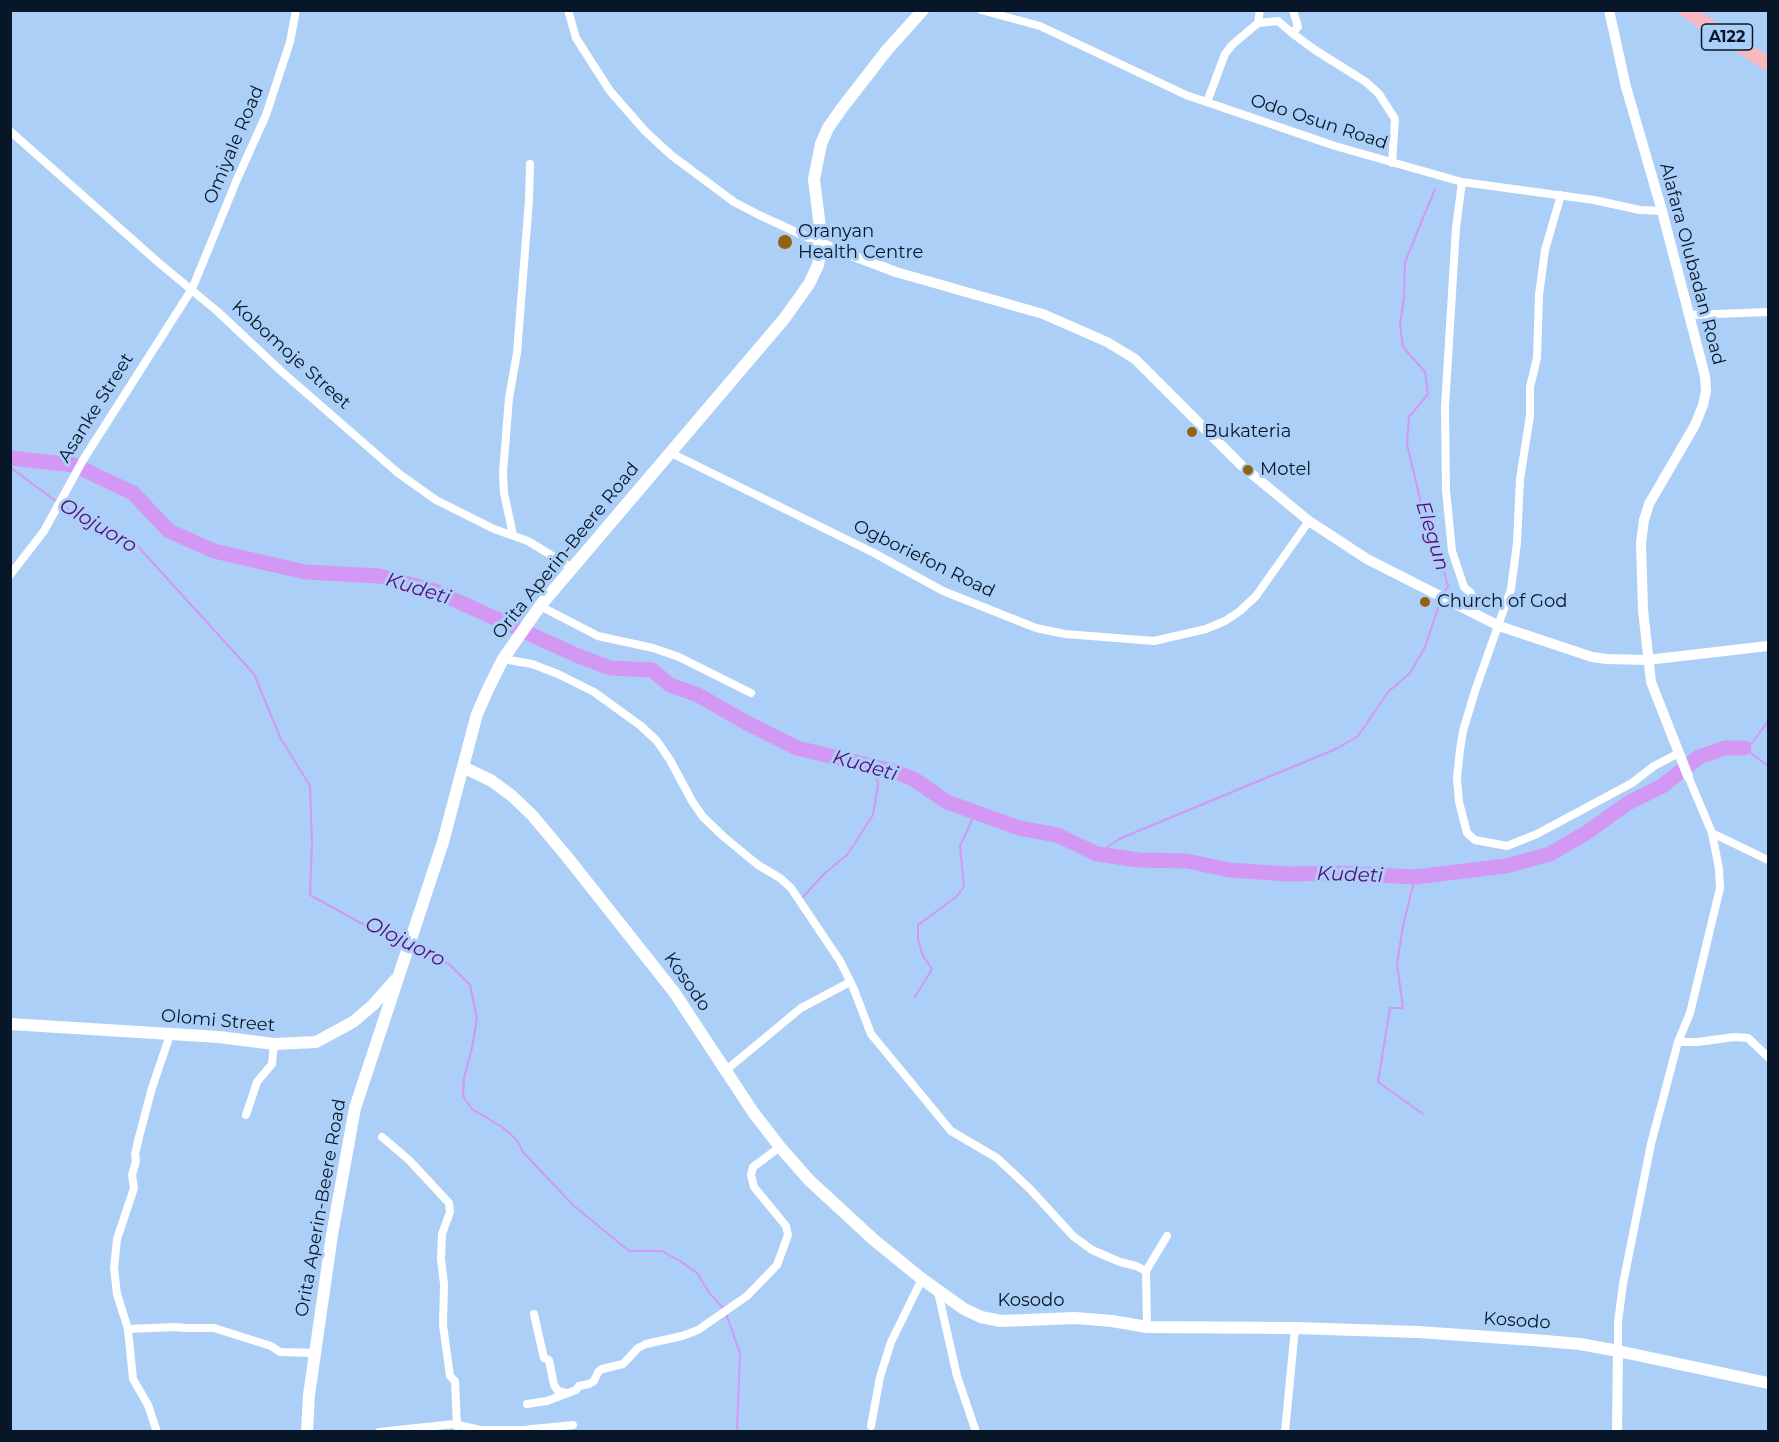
<!DOCTYPE html>
<html>
<head>
<meta charset="utf-8">
<style>
  body { margin:0 }
  #map { position:relative; width:1779px; height:1442px; overflow:hidden; background:#accff7; font-family:Montserrat,sans-serif }
  canvas { display:block }
  .frame { position:absolute; inset:0; border:12px solid #071729; pointer-events:none }
</style>
</head>
<body>
<div id="map">
<canvas width="1779" height="1442"></canvas>
<div class="frame"></div>
</div>
<script>
const c = document.querySelector('canvas').getContext('2d');
c.lineJoin = 'round';
const poly = rows => new Path2D(rows.map(r => 'M' + r).join(''));
function strokePath(path, color, width, dash) { c.strokeStyle = color; c.lineWidth = width; c.lineCap = dash ? 'butt' : 'round'; c.setLineDash(dash || []); c.stroke(path); }
function drawText(font, color, halo, rows, align = 'center') {
  c.font = font + ' Montserrat,sans-serif'; c.lineWidth = 6; c.setLineDash([]); c.textBaseline = 'middle'; c.strokeStyle = halo; c.fillStyle = color; for (const [text, x, y, turn = 0] of rows) {
    c.save(); c.translate(x, y); c.rotate((+turn || 0) * Math.PI / 180); c.textAlign = isNaN(turn) ? turn : align; if (halo) c.strokeText(text, 0, 0); c.fillText(text, 0, 0); c.restore();
  }
}
strokePath(poly([
  [1435,189,1405,262,1404,298,1400,324,1403,347,1425,372,1428,394,1409,417,1407,444,1429,537,1440,558,1448,586,1443,594],
  [10,467,57,502],
  [62,505,90,525,133,541,254,674,280,737,310,786,312,843,310,895,359,922,405,943],
  [1768,721,1753,742,1744,748,1768,766],
  [1097,854,1119,839,1338,748,1358,736,1388,692,1410,673,1425,647,1441,599],
  [1415,877,1403,926,1397,964,1403,1008,1390,1008,1378,1082,1423,1114],
  [802,898,826,872,847,855,873,815,878,785,875,766],
  [413,947,449,964,470,985,477,1018,472,1048,464,1078,463,1096,472,1109,502,1127,517,1140,523,1152,573,1205,629,1251,662,1251,680,1261,697,1273,710,1294,724,1309],
  [915,997,932,969,923,956,918,939,918,925,956,897,964,887,960,846,976,811],
  [726,1314,740,1353,737,1432]
]), '#d298f4', 2);
strokePath(poly([
  [10,458,74,465,133,493,169,531,214,551,305,572,379,576,435,591,576,655,610,668,652,670,670,685,698,695,745,722,797,748,897,772,915,780,947,802,1019,828,1057,835,1097,854,1139,860,1187,861,1229,870,1288,874,1340,873,1415,877,1506,866,1550,854,1589,831,1628,803,1662,786,1699,757,1725,748,1744,748]
]), '#d298f4', 15);
strokePath(poly([
  [568,10,576,38,610,91,645,131,671,155,734,202,759,215,822,244],
  [981,10,1040,26,1186,95,1335,146,1462,182,1594,200,1640,210,1662,211],
  [1293,10,1298,27,1292,33,1315,50,1366,82,1379,94,1395,119,1392,163],
  [1258,23,1278,21,1292,33],
  [1207,102,1225,54,1232,45,1258,23,1260,10],
  [10,131,159,263,217,311,281,371,398,473,436,500,494,529,528,541,572,568],
  [1462,182,1456,228,1445,407,1446,490,1452,551,1464,587,1471,593,1473,600,1474,613],
  [1561,195,1545,250,1539,295,1537,358,1530,387,1530,416,1520,479,1517,543,1511,589,1475,691,1463,731,1460,750,1457,778,1459,802,1467,833,1475,840,1507,846,1537,834,1632,783,1654,766,1679,753],
  [1690,315,1768,312],
  [669,452,874,553,943,591,1036,628,1065,634,1154,641,1206,629,1225,621,1240,611,1256,596,1309,521],
  [513,535,504,493,503,473,509,398,517,353,529,200,530,164],
  [10,575,44,531,83,460,192,289,238,177,266,115,290,42,296,10],
  [540,606,598,636,653,648,679,657,751,693],
  [503,659,532,664,558,674,594,692,641,726,657,741,670,760,692,801,703,817,724,837,758,865,780,878,791,888,840,961,853,987,871,1034,951,1131,997,1158,1030,1189,1073,1236,1092,1250,1120,1262,1136,1266,1146,1271,1147,1327],
  [1712,833,1768,860],
  [1678,1042,1698,1042,1734,1037,1748,1038,1768,1057],
  [725,1071,801,1008,850,982],
  [246,1115,257,1082,272,1064,274,1044],
  [382,1137,409,1160,449,1203,450,1212,442,1234,441,1259,444,1284,443,1325,450,1376,455,1381,457,1426],
  [1146,1271,1167,1236],
  [938,1292,957,1376,976,1432],
  [534,1314,543,1354,544,1358,549,1360,554,1385,558,1391,566,1393],
  [128,1329,175,1327,186,1328,214,1328,271,1346,280,1352,315,1353],
  [1618,1351,1618,1322,1623,1284,1651,1144,1678,1042,1690,1013,1720,888,1719,869,1712,833,1688,776],
  [527,1404,547,1401,576,1390,579,1386,589,1384,594,1381,598,1372,602,1369,623,1364,638,1348,646,1344,682,1336,698,1330,747,1296,777,1265,788,1235,786,1226,754,1187,751,1175,753,1167,780,1147],
  [871,1426,880,1377,891,1342,922,1279],
  [157,1432,148,1405,133,1379,128,1329,117,1294,114,1268,117,1239,134,1188,132,1175,136,1161,135,1154,139,1137,152,1088,170,1035],
  [379,1432,454,1424,480,1430,523,1430,573,1425],
  [1285,1432,1295,1328]
]), '#fff', 8);
strokePath(poly([
  [1609,10,1626,87,1662,211,1705,376,1706,391,1703,405,1695,425,1649,504,1644,520,1641,543,1643,610,1651,682,1688,776],
  [822,244,896,272,1043,314,1107,342,1135,359,1241,465,1309,521,1367,559,1499,626,1592,657,1607,659,1647,660,1768,646],
  [1617,1432,1618,1351]
]), '#fff', 10);
strokePath(poly([
  [463,767,492,781,512,796,532,815,568,858,674,992,753,1112,780,1147,809,1180,874,1240,922,1279,964,1309,981,1317,1001,1321,1075,1318,1112,1321,1147,1327,1295,1328,1418,1332,1533,1340,1580,1344,1618,1351,1768,1383],
  [10,1024,219,1037,274,1044,316,1042,353,1022,373,1005,395,980],
  [307,1432,309,1395,332,1235,355,1108,443,842,477,714,489,687,503,659,540,606,784,319,809,284,818,265,822,244,814,179,821,144,828,128,842,108,887,50,923,10]
]), '#fff', 12);
strokePath(poly([
  [1685,10,1768,64]
]), '#f8b8bf', 14);
for (const [x, y, r, color] of [
  [785,242,8,"#936112"],
  [1192,432,6,"#936112"],
  [1248,470,6,"#936112"],
  [1425,602,6,"#936112"]
]) { const dot = new Path2D(); dot.arc(x, y, r, 0, 2 * Math.PI); c.fillStyle = color; c.fill(dot); strokePath(dot, '#accff7', 2); }
for (const [x, y, w] of [
  [1727,37,51]
]) { const box = new Path2D(); box.roundRect(x - w / 2, y - 13, w, 26, 4.5); c.fillStyle = '#accff7'; c.fill(box); strokePath(box, '#071729', 1.5); }
drawText('bold 16px', '#071729', null, [
  ["A122",1727,37]
]);
drawText('18px', '#071729', '#accff7', [
  ["Odo Osun Road",1319,122,18],
  ["Omiyale Road",234,145,-67],
  ["Alafara Olubadan Road",1692,264,75],
  ["Kobomoje Street",291,355,42],
  ["Asanke Street",96,408,-58],
  ["Orita Aperin-Beere Road",566,551,-51],
  ["Ogboriefon Road",924,559,26],
  ["Kosodo",687,982,55],
  ["Olomi Street",218,1021,5],
  ["Orita Aperin-Beere Road",321,1208,-80],
  ["Kosodo",1031,1301],
  ["Kosodo",1517,1321,4]
]);
drawText('18px', '#071729', '#accff7', [
  ["Oranyan",798,232],
  ["Health Centre",798,253],
  ["Bukateria",1204,432],
  ["Motel",1260,470],
  ["Church of God",1437,602]
], 'left');
drawText('italic 20px', '#5b097c', '#accff7', [
  ["Olojuoro",98,526,31],
  ["Elegun",1432,536,73],
  ["Kudeti",418,589,17],
  ["Kudeti",865,766,16],
  ["Kudeti",1350,875,2],
  ["Olojuoro",405,942,27]
]);
</script>
</body>
</html>
